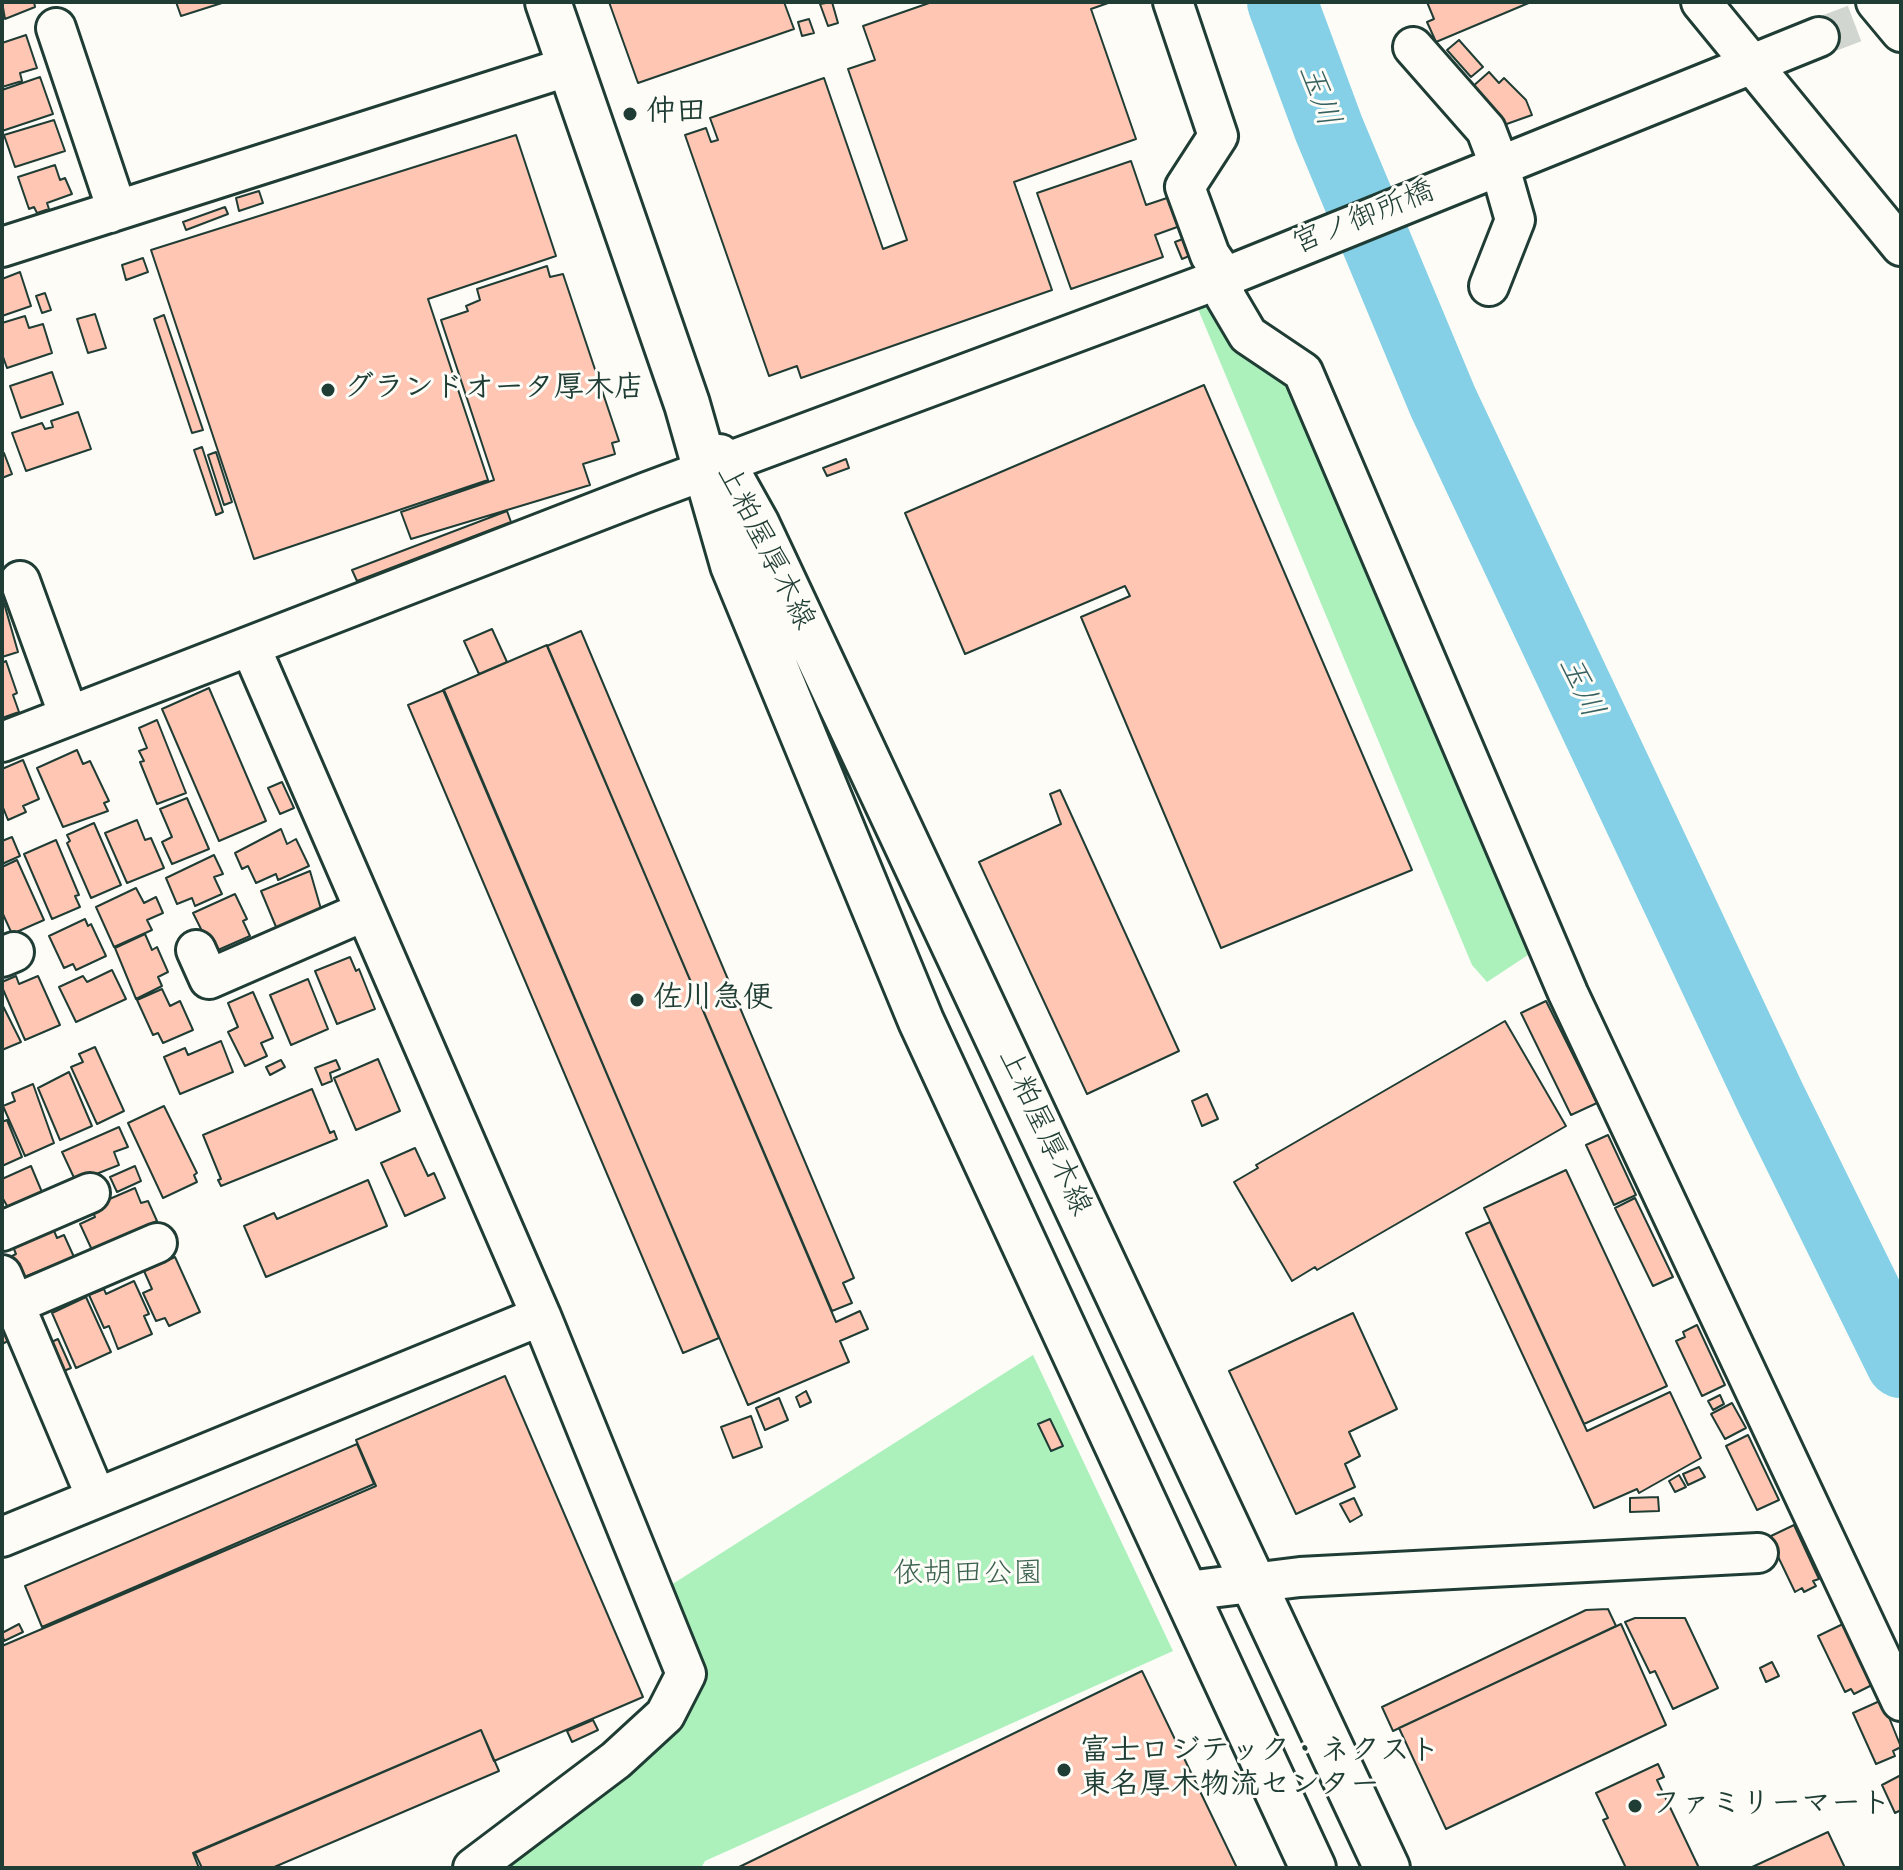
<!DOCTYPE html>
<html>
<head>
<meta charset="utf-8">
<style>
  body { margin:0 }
  #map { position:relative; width:1903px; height:1870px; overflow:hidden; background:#fdfcf7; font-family:Mynerve,sans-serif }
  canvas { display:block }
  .frame { position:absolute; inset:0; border:4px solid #1f3d34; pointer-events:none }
</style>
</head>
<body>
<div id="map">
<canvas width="1903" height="1870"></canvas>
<div class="frame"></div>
</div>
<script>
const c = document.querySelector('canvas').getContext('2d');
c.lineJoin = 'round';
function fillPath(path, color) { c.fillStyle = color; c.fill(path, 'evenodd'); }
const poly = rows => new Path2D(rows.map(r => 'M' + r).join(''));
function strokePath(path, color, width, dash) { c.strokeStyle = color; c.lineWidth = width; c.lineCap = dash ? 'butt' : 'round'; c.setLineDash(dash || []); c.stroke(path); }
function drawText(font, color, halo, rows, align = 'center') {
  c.font = font + ' Mynerve,"Klee One",sans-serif'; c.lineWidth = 6; c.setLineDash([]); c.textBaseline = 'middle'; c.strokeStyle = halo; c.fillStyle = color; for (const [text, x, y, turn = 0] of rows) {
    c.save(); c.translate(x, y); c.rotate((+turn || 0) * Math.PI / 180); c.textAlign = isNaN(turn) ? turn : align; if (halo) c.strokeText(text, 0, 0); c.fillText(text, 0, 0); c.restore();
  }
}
fillPath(poly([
  [1221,301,1285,367,1528,955,1487,982,1472,965,1198,309],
  [1033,1355,1173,1651,705,1861,701,1868,505,1868,681,1719,668,1590,671,1585]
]), '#acf1bc');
strokePath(poly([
  [1282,2,1329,129,1443,402,1771,1099,1901,1363]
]), '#85d0e6', 70);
const building = poly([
  [2,2,34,2,35,7,5,19,2,2],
  [176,2,225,2,181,16,176,2],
  [609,2,784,2,794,29,638,83,609,2],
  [832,2,838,23,828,26,820,4,832,2],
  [932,2,1111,2,1091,9,1136,139,1014,182,1052,290,801,378,797,366,769,376,685,135,706,128,711,142,718,140,710,118,824,78,883,249,907,240,848,69,875,60,863,26,932,2],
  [1427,2,1531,2,1436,42,1427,22,1434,19,1427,2],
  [809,19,814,33,802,36,798,22,809,19],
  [26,35,37,68,20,73,22,81,2,87,2,43,26,35],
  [1459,40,1483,67,1471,77,1447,50,1459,40],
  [1489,72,1499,83,1504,78,1526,100,1532,115,1501,126,1498,114,1471,88,1489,72],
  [40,77,53,114,2,131,2,90,40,77],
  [54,120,65,151,15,167,4,135,54,120],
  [516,135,556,256,428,299,488,480,254,559,151,250,516,135],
  [1131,161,1146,205,1170,197,1180,226,1155,235,1163,257,1071,289,1037,193,1131,161],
  [55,165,60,180,65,178,72,194,47,203,49,209,37,213,34,207,29,209,18,177,55,165],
  [259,191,263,203,239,211,236,198,259,191],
  [225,207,228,214,186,230,183,222,225,207],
  [1188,237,1194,254,1182,259,1175,242,1188,237],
  [143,258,148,272,126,280,122,265,143,258],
  [547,266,550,277,563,274,619,441,612,443,615,454,583,464,590,485,411,539,401,512,494,480,441,320,468,311,466,306,480,300,477,289,547,266],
  [20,272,31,306,2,316,2,279,20,272],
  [45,293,51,310,42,313,36,296,45,293],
  [95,314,106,348,88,353,77,319,95,314],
  [164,315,203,430,192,433,154,319,164,315],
  [25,316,29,328,43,324,52,353,7,368,2,354,2,323,25,316],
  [52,372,63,404,21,418,10,386,52,372],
  [1204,385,1412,870,1221,948,1081,617,1130,596,1125,586,965,654,905,513,1204,385],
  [78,412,91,449,26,471,12,433,42,423,45,429,53,427,51,421,78,412],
  [202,447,223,512,216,515,194,450,202,447],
  [216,452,232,502,224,505,208,455,216,452],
  [4,453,12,474,2,478,2,454,4,453],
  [846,459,849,468,827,476,823,468,846,459],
  [507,511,511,522,357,581,352,570,507,511],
  [4,603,18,652,2,657,2,604,4,603],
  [492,629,507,662,479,674,464,641,492,629],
  [581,631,854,1278,843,1283,852,1303,832,1311,547,646,581,631],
  [547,645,836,1322,860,1311,868,1329,840,1341,849,1362,748,1405,443,690,547,645],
  [6,661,17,693,13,695,19,712,2,718,2,663,6,661],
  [209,688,266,821,219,841,162,709,209,688],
  [444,690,719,1338,683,1353,408,705,444,690],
  [157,720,186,793,157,804,140,762,144,761,139,751,147,748,139,728,157,720],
  [77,750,83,764,90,761,109,801,104,803,108,811,63,827,37,768,77,750],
  [23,760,39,799,23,806,26,812,8,820,2,805,2,769,23,760],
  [282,782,294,808,280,814,268,788,282,782],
  [1060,790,1179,1051,1087,1094,979,862,1061,824,1050,794,1060,790],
  [187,798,209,849,172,864,162,842,172,837,160,809,187,798],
  [137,820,145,840,151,838,164,868,127,883,105,833,137,820],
  [94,823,121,885,91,898,67,843,70,841,67,835,94,823],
  [281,829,287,844,296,839,309,866,278,880,276,874,256,883,248,866,242,869,235,853,281,829],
  [12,837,20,856,2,864,2,841,12,837],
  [56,840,79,895,75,896,80,907,52,919,24,854,56,840],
  [214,855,223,874,214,877,222,894,195,906,192,898,177,904,166,878,214,855],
  [17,860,44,920,12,934,2,912,2,867,17,860],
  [310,871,323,916,279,934,261,891,310,871],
  [136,888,144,903,156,897,163,913,147,920,152,930,114,947,96,907,136,888],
  [235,894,247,919,243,921,250,936,218,950,214,940,206,939,193,913,235,894],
  [85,919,88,926,91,924,106,956,76,970,73,964,64,968,49,936,85,919],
  [145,934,152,950,157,947,168,972,158,977,162,986,136,999,115,948,145,934],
  [350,957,356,971,359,969,375,1009,337,1024,315,971,350,957],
  [112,970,126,999,76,1022,59,987,83,976,87,982,112,970],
  [16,976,19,984,38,976,60,1025,25,1040,2,987,2,982,16,976],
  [308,979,328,1029,291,1045,270,995,308,979],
  [162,989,170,1006,180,1001,193,1030,163,1043,158,1033,153,1035,137,1000,162,989],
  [253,992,273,1038,261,1043,267,1056,245,1066,228,1032,238,1027,228,1003,253,992],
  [1546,1001,1597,1103,1571,1115,1521,1013,1546,1001],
  [2,1004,21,1042,2,1050,2,1004],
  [1505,1021,1566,1126,1317,1270,1315,1267,1292,1281,1234,1182,1258,1168,1256,1165,1505,1021],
  [221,1041,233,1072,180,1094,164,1057,185,1048,188,1055,221,1041],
  [95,1047,124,1111,97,1124,71,1067,83,1062,79,1054,95,1047],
  [378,1059,400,1111,356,1130,334,1078,378,1059],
  [281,1060,285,1067,270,1075,266,1067,281,1060],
  [336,1060,340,1069,330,1073,332,1081,322,1085,315,1068,336,1060],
  [69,1072,92,1126,60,1140,38,1088,69,1072],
  [33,1084,54,1143,25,1156,3,1106,15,1101,12,1093,33,1084],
  [312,1089,330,1133,334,1131,337,1139,221,1186,218,1180,221,1179,203,1135,312,1089],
  [1207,1094,1218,1119,1202,1126,1192,1101,1207,1094],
  [164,1106,197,1173,194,1175,197,1182,163,1198,128,1123,164,1106],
  [7,1120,22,1157,2,1166,2,1122,7,1120],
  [119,1127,128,1147,114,1152,119,1165,76,1182,62,1152,119,1127],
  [1608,1135,1636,1195,1614,1205,1586,1145,1608,1135],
  [415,1148,428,1176,434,1173,445,1198,405,1216,381,1163,415,1148],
  [31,1166,44,1197,10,1211,2,1197,2,1179,31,1166],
  [135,1166,141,1181,117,1192,110,1177,135,1166],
  [1566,1170,1667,1386,1584,1424,1484,1208,1566,1170],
  [368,1180,387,1226,266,1277,244,1226,274,1213,277,1219,368,1180],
  [135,1188,141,1203,148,1201,157,1221,92,1250,80,1224,95,1217,91,1207,135,1188],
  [1635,1198,1673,1277,1653,1286,1615,1208,1635,1198],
  [1490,1222,1587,1431,1670,1392,1701,1458,1639,1493,1637,1489,1594,1508,1466,1233,1490,1222],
  [52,1226,57,1238,64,1235,74,1257,22,1278,8,1258,16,1254,11,1242,52,1226],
  [175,1257,200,1312,169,1326,165,1318,156,1321,143,1293,152,1289,144,1271,175,1257],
  [134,1281,149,1314,144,1316,152,1334,118,1349,109,1326,104,1328,89,1295,104,1289,106,1294,134,1281],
  [86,1297,111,1352,76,1368,52,1313,86,1297],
  [1353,1313,1397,1409,1349,1432,1360,1456,1345,1464,1355,1487,1296,1514,1229,1371,1353,1313],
  [1697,1325,1725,1385,1702,1396,1676,1341,1685,1337,1683,1332,1697,1325],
  [6,1327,12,1339,2,1344,2,1329,6,1327],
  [58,1339,71,1368,59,1373,47,1344,58,1339],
  [505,1376,643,1697,494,1761,481,1730,193,1853,199,1868,2,1868,2,1646,376,1486,356,1440,505,1376],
  [806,1391,811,1402,800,1407,796,1397,806,1391],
  [1720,1395,1724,1404,1713,1410,1708,1401,1720,1395],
  [779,1398,788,1420,765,1430,756,1408,779,1398],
  [1732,1403,1746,1428,1725,1439,1711,1414,1732,1403],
  [751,1416,762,1447,733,1458,721,1427,751,1416],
  [1050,1419,1063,1446,1051,1451,1038,1424,1050,1419],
  [1748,1435,1779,1500,1757,1510,1726,1446,1748,1435],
  [357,1444,374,1484,42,1627,25,1586,357,1444],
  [1699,1467,1705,1477,1688,1485,1683,1474,1699,1467],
  [1679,1475,1686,1487,1675,1492,1669,1481,1679,1475],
  [1658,1497,1659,1511,1630,1512,1630,1498,1658,1497],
  [1354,1498,1362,1515,1350,1522,1340,1504,1354,1498],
  [1794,1525,1819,1579,1813,1581,1816,1586,1804,1592,1802,1588,1795,1592,1771,1542,1771,1536,1794,1525],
  [1608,1609,1616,1626,1393,1731,1382,1707,1586,1610,1608,1609],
  [1635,1618,1685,1618,1718,1688,1673,1709,1655,1671,1650,1673,1625,1622,1635,1618],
  [1845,1623,1874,1684,1854,1694,1851,1689,1845,1692,1818,1636,1845,1623],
  [19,1624,23,1632,4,1641,2,1633,19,1624],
  [1621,1624,1666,1725,1446,1829,1399,1728,1621,1624],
  [1772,1662,1779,1676,1766,1682,1760,1668,1772,1662],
  [1142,1671,1237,1868,737,1868,1142,1671],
  [1882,1700,1901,1747,1893,1751,1895,1756,1876,1764,1853,1713,1882,1700],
  [593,1720,598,1730,572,1742,567,1731,593,1720],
  [481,1730,499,1771,272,1868,202,1868,195,1853,481,1730],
  [1658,1764,1664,1777,1657,1780,1699,1868,1626,1868,1603,1820,1608,1818,1596,1793,1658,1764],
  [1901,1775,1901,1810,1895,1813,1882,1785,1901,1775],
  [1828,1832,1845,1868,1750,1868,1828,1832]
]);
fillPath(building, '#ffc6b4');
strokePath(building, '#1f3d34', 2);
strokePath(poly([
  [1819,37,1901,6]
]), '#d1d6d0', 38, [38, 19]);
const minor = poly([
  [1173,2,1218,136,1185,187,1210,255,1225,277,1225,296,1248,335,1303,372,1568,993,1901,1701],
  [1701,2,1901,246],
  [1876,2,1901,32],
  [56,28,113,198,110,213],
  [1413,47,1486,130,1499,164,1515,220,1489,286],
  [2,247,570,66],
  [20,581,69,716],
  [251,648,541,1316,686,1674,665,1715,616,1760,473,1868],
  [2,742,647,492,1225,277,1819,37],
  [196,950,209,979,365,911],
  [2,957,14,952],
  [2,1231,90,1193],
  [2,1275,96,1497],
  [15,1304,157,1243],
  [2,1537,541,1316],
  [1187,1591,1300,1577,1758,1553]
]);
const major = poly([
  [548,2,687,404,733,565,921,1021,1313,1868],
  [719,457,757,525,1387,1868]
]);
strokePath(minor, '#1f3d34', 44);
strokePath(major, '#1f3d34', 50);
strokePath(minor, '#fdfcf7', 38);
strokePath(major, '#fdfcf7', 44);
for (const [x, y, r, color] of [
  [630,114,8,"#1f3d34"],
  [328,390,8,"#1f3d34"],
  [637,1000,8,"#1f3d34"],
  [1064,1770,8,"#1f3d34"],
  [1635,1806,8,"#1f3d34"]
]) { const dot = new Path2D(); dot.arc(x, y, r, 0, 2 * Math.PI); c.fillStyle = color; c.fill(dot); strokePath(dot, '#fdfcf7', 3); }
drawText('bold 30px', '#1f3d34', '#fdfcf7', [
  ["仲田",646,114],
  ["グランドオータ厚木店",344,390],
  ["佐川急便",653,1000],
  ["富士ロジテック・ネクスト",1080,1753],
  ["東名厚木物流センター",1080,1787],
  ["ファミリーマート",1651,1806]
], 'left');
drawText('30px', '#1f3d34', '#fdfcf7', [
  ["宮ノ御所橋",1364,219,-22],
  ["上粕屋厚木線",764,548,63],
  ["上粕屋厚木線",1043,1133,65]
]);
drawText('30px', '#3b614f', '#fdfcf7', [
  ["依胡田公園",968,1576]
]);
drawText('italic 32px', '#386260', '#fdfcf7', [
  ["玉川",1317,96,70],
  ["玉川",1579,688,65]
]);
</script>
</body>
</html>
